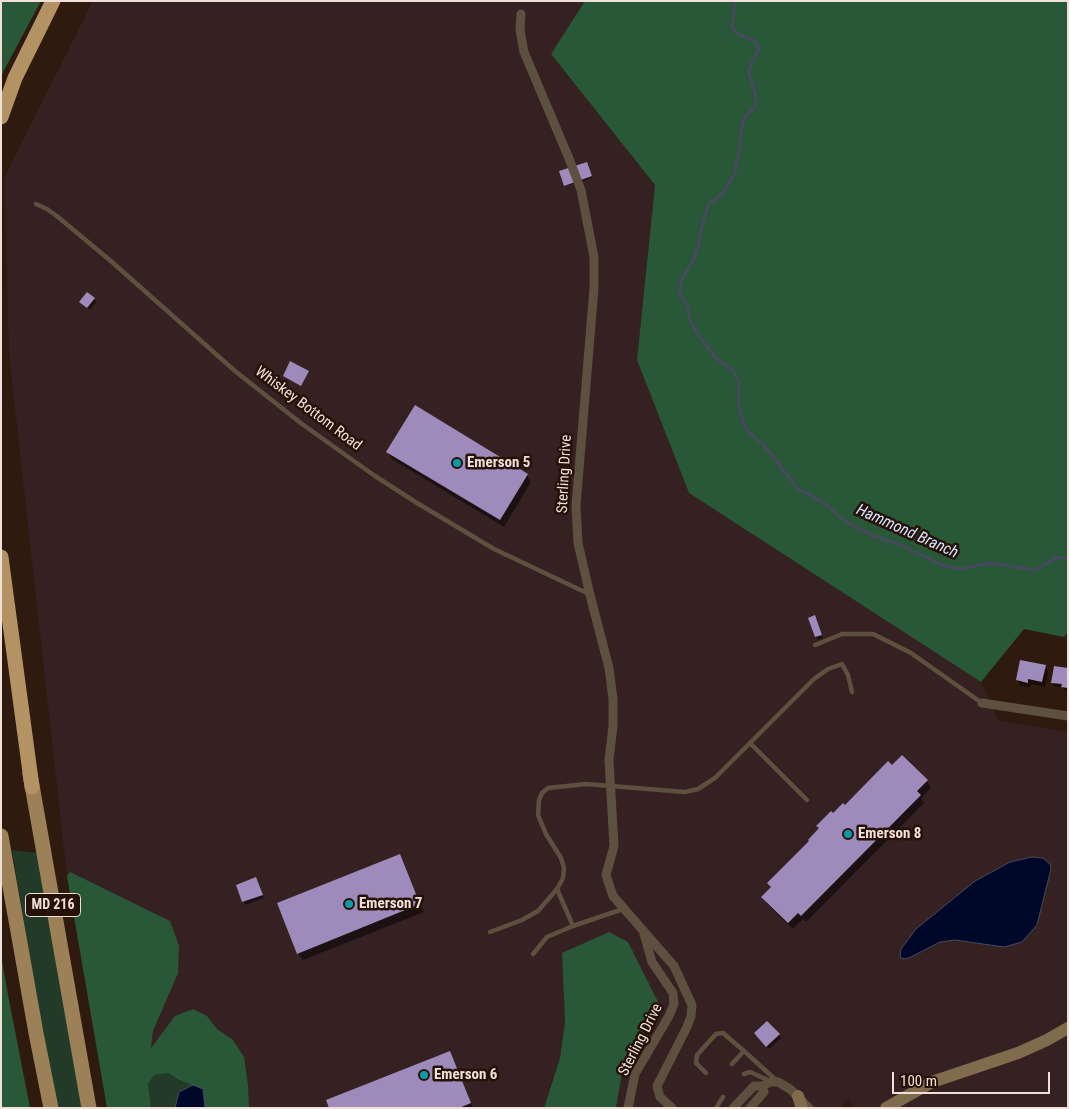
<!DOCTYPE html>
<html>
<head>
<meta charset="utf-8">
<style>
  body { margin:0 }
  #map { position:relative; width:1069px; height:1109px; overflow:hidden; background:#2f1a0f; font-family:"Roboto Condensed",sans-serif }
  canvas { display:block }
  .frame { position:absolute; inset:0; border:2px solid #efe0d9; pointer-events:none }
  .scale { position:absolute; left:892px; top:1072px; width:158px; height:22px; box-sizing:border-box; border:2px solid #efe0d9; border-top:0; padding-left:6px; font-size:15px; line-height:18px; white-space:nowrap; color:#efe0d9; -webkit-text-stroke:4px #251107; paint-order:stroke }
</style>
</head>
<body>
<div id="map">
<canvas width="1069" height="1109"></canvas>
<div class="frame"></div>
<div class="scale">100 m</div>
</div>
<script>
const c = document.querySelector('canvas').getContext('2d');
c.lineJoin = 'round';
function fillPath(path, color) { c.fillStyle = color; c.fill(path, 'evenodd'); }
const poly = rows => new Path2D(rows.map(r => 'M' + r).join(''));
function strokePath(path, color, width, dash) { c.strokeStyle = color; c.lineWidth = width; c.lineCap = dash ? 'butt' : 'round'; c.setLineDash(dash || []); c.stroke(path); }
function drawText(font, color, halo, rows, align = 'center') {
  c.font = font + ' "Roboto Condensed",sans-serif'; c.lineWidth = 5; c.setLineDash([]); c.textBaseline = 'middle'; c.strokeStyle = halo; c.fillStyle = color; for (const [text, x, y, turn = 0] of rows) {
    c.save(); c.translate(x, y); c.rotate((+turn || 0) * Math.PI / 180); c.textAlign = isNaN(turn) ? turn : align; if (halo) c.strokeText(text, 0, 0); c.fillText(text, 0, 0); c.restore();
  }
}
fillPath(poly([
  [93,1,585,1,551,54,655,185,637,360,689,493,981,682,999,721,1068,732,1068,1108,853,1108,849,1099,839,1108,616,1108,623,1067,660,1006,562,953,565,1022,560,1058,544,1108,249,1108,248,1084,244,1057,232,1040,217,1029,207,1016,162,1035,151,1049,153,1031,161,1014,70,872,67,876,9,354,4,178]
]), '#352122');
fillPath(poly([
  [12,850,38,853,82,1108,58,1108,37,1001],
  [168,1073,179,1080,193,1085,179,1092,175,1108,151,1108,148,1084,154,1075]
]), '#223b29');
fillPath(poly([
  [1,1,41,1,1,76],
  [585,1,1068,1,1068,632,1064,637,1024,629,981,682,689,493,637,360,655,185,551,54],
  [70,872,170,921,179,946,178,973,153,1031,151,1048,175,1016,193,1009,207,1016,217,1029,233,1040,244,1057,248,1084,249,1108,205,1108,202,1089,179,1080,168,1073,154,1075,148,1084,151,1108,107,1108,67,876],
  [609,932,628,942,660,1006,623,1067,616,1108,544,1108,560,1058,565,1022,562,953],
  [1,955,8,995,30,1108,1,1108]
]), '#285837');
const water = poly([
  [1032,857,1043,858,1050,864,1051,869,1037,925,1022,942,1004,947,955,940,940,942,911,957,905,959,901,958,900,955,901,949,916,929,975,881,1010,862,1032,857],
  [193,1085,203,1089,205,1108,175,1108,179,1092,193,1085]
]);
fillPath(water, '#00082a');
strokePath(water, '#48495e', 1);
fillPath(poly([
  [586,163,592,178,566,186,561,172],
  [94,299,96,302,90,310,81,302],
  [388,452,527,475,531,482,504,527,392,459],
  [816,620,823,638,818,640,816,637],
  [1045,666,1048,671,1045,687,1031,684,1030,687,1020,686,1017,680],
  [1068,669,1068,691,1065,690,1063,687,1054,686,1052,682],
  [892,767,927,781,931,788,921,798,924,803,806,922,803,919,793,929,767,904,763,897,810,842,820,829,818,826,845,806],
  [400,856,424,912,303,960,298,953],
  [258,882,264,898,245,905,238,885],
  [755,1033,779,1035,781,1038,769,1049],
  [450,1052,473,1108,330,1108]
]), '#0007');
strokePath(poly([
  [735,1,732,28,737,34,755,41,759,49,751,64,749,74,756,97,754,108,744,119,741,130,740,146,735,173,723,193,708,205,701,231,698,250,681,282,680,291,688,307,690,321,698,335,717,359,732,370,739,381,739,406,743,421,748,432,763,444,797,488,826,504,841,518,854,526,874,536,898,544,942,565,960,569,990,563,1035,570,1055,558,1068,558]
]), '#48495e', 3);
fillPath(poly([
  [587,162,592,176,564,186,559,171],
  [87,292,95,298,87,308,79,302],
  [290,361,309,371,301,386,283,376],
  [415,405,528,474,500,520,386,452],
  [815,615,822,635,815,637,808,618],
  [1020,660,1046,665,1042,682,1028,679,1028,683,1016,680],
  [1054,666,1068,668,1068,688,1061,687,1062,684,1051,683],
  [902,755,928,780,917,791,921,795,801,916,798,913,788,923,761,897,771,887,767,883,809,841,808,840,819,828,816,826,831,811,833,813,843,803,845,805,888,761,892,765],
  [400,854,420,904,297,954,277,903],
  [256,877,263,895,242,902,236,885],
  [767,1021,780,1034,766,1047,754,1033],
  [450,1051,471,1103,459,1108,329,1108,326,1100]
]), '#9e8bbc');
strokePath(poly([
  [36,204,47,209,58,217,112,262,235,371,302,424,375,476,417,503,494,549,589,594],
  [815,645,842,634,873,634,911,653,982,703],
  [750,743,807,800],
  [557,889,573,926],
  [490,932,522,920,538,911,557,889,563,878,564,868,561,858,546,834,538,815,539,800,542,793,548,788,586,784,685,792,698,789,715,778,814,679,828,669,842,664,848,675,852,692],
  [533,954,547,937,573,926,623,909],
  [744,1051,777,1081],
  [706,1073,696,1063,697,1055,716,1034,723,1033,744,1051,732,1064],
  [744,1074,750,1072,770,1081],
  [716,1108,723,1097]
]), '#5d503e', 4.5);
strokePath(poly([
  [521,14,520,30,524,52,568,156,581,190,594,257,594,288,576,506,578,543,590,595,609,668,613,699,613,726,609,760,614,846,606,875,613,896,674,966,692,1005,691,1016,687,1027,657,1086,660,1097,672,1108],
  [982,703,1068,716],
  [628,1108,635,1074,669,1016,674,1004,673,993,652,962,644,934],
  [733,1108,754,1086,762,1086,771,1082,778,1082,790,1089,809,1108],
  [750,1108,764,1092,762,1086]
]), '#5d503e', 9);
strokePath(poly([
  [798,1096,802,1108],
  [886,1108,932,1082,1018,1053,1047,1040,1068,1028]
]), '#806b4d', 12);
strokePath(poly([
  [30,774,89,1108],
  [1,836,36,1033,51,1108]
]), '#9b8058', 15);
strokePath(poly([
  [1,117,15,78,53,1],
  [1,557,32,787]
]), '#b39363', 15);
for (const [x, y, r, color] of [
  [457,463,5,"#0f9aa8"],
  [848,834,5,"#0f9aa8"],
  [349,904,5,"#0f9aa8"],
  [424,1075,5,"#0f9aa8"]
]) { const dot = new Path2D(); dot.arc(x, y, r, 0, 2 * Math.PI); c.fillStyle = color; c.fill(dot); strokePath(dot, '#251107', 2); }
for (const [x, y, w] of [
  [53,905,55]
]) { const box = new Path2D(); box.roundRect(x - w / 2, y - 11.5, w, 23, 4); c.fillStyle = '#251107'; c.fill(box); strokePath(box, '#efe0d9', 1); }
drawText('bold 14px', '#efe0d9', null, [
  ["MD 216",53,905]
]);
drawText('15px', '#efe0d9', '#251107', [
  ["Whiskey Bottom Road",308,409,37],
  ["Sterling Drive",565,474,-87],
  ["Sterling Drive",641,1040,-63]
]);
drawText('bold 15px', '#efe0d9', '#251107', [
  ["Emerson 5",467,463],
  ["Emerson 8",858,834],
  ["Emerson 7",359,904],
  ["Emerson 6",434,1075]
], 'left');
drawText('italic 16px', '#d2e3ff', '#251107', [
  ["Hammond Branch",907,532,24]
]);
</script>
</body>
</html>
